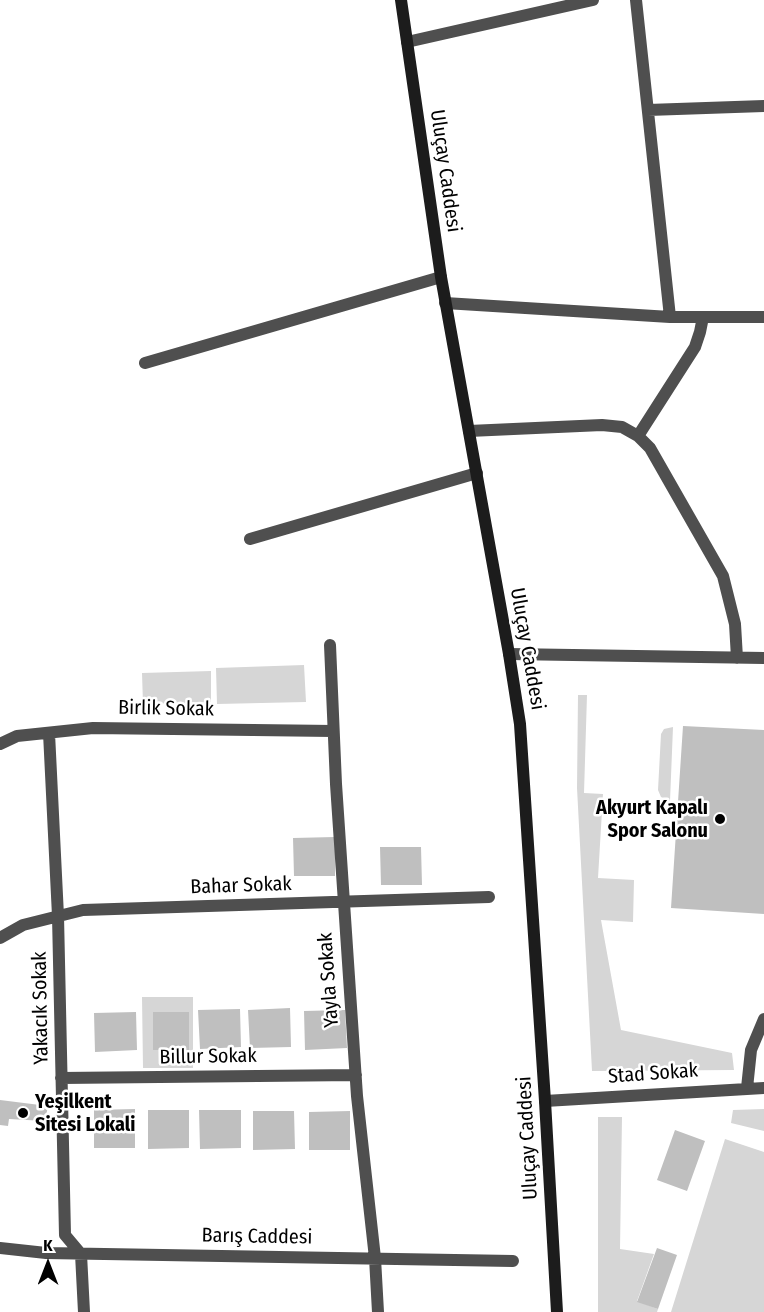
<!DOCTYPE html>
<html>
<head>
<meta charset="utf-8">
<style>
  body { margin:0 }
  #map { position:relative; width:764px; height:1312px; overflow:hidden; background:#fff; font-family:"Fira Sans Condensed",sans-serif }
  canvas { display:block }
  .north { position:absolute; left:18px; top:1234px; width:60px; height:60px; -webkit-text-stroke:4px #fff; paint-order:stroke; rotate:0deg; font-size:16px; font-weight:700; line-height:24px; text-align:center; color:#000 }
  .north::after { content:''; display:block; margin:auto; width:21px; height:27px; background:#000; clip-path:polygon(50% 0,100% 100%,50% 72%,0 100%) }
</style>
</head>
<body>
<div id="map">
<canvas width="764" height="1312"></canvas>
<div class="north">K</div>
</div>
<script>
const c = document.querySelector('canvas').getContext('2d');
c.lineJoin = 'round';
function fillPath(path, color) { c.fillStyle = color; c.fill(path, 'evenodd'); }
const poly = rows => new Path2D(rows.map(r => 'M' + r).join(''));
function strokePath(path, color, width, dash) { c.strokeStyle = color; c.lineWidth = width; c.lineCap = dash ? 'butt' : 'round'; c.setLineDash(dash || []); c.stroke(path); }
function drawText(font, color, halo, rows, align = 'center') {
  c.font = font + ' "Fira Sans Condensed",sans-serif'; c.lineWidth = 5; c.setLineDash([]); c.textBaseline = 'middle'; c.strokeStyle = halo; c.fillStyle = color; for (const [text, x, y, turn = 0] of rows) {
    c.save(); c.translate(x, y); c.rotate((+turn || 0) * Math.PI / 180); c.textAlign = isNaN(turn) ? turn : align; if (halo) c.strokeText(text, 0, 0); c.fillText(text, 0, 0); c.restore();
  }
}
fillPath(poly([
  [304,665,306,702,217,704,216,668],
  [211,671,211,702,143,704,142,673],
  [578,695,587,695,584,793,603,794,598,878,634,880,633,922,601,920,621,1030,732,1053,734,1070,592,1071,577,788],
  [673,727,670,801,661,797,658,790,661,734,664,729],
  [142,997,193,997,193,1068,143,1068],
  [764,1109,764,1131,731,1123,733,1110],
  [598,1117,622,1117,620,1249,654,1254,637,1301,658,1309,657,1312,598,1312],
  [725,1139,764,1152,764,1312,671,1312]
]), '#d6d6d6');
fillPath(poly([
  [683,726,764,730,764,914,671,908],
  [335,837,335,876,294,876,293,838],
  [380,847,421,847,422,885,381,885],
  [290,1008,291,1047,250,1048,248,1010],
  [240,1009,241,1047,200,1049,198,1010],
  [345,1010,347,1048,305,1050,304,1011],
  [136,1012,137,1050,95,1052,94,1013],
  [153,1012,189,1012,189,1050,153,1050],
  [0,1100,48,1106,45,1121,9,1119,8,1126,0,1125],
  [135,1109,135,1148,94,1148,94,1110],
  [148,1110,189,1110,189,1148,148,1149],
  [199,1110,241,1110,241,1148,200,1149],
  [253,1111,294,1111,295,1149,253,1150],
  [350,1111,350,1150,309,1150,309,1112],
  [675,1130,705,1141,687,1191,657,1180],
  [657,1248,677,1255,658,1309,637,1302]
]), '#bfbfbf');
strokePath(poly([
  [636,0,670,317],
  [407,42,593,0],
  [648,110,764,106],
  [445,303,670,317,764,317],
  [145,363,441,277],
  [469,431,602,425,622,427,638,436,650,448,723,576,735,624,737,658],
  [638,436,695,347,700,332,703,317],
  [250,539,477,473],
  [330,645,336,784,357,1096,375,1258,378,1312],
  [509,654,764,658],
  [49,733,58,916,65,1235,81,1254,84,1312],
  [0,744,17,736,93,728,333,731],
  [0,938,23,925,83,910,489,897],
  [61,1078,356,1075],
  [747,1088,751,1050,764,1019],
  [545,1101,764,1088],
  [0,1248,46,1253,513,1261]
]), '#4f4f4f', 12);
strokePath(poly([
  [401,0,441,277,509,654,520,724,545,1101,557,1312]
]), '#1c1c1c', 12);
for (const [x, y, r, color] of [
  [720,819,6,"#000"],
  [23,1113,6,"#000"]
]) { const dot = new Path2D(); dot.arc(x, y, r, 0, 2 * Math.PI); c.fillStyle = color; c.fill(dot); strokePath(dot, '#fff', 2); }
drawText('20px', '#000', '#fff', [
  ["Uluçay Caddesi",445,171,82],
  ["Uluçay Caddesi",527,649,80],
  ["Birlik Sokak",166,709,1],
  ["Bahar Sokak",241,886,-2],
  ["Yayla Sokak",329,980,-94],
  ["Yakacık Sokak",41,1008,-91],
  ["Billur Sokak",208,1057,-1],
  ["Stad Sokak",653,1074,-4],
  ["Uluçay Caddesi",528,1138,-93],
  ["Barış Caddesi",257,1237,1]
]);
drawText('bold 20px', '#000', '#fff', [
  ["Akyurt Kapalı",708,808],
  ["Spor Salonu",708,831],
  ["Yeşilkent",35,1102,"left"],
  ["Sitesi Lokali",35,1125,"left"]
], 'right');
</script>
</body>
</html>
